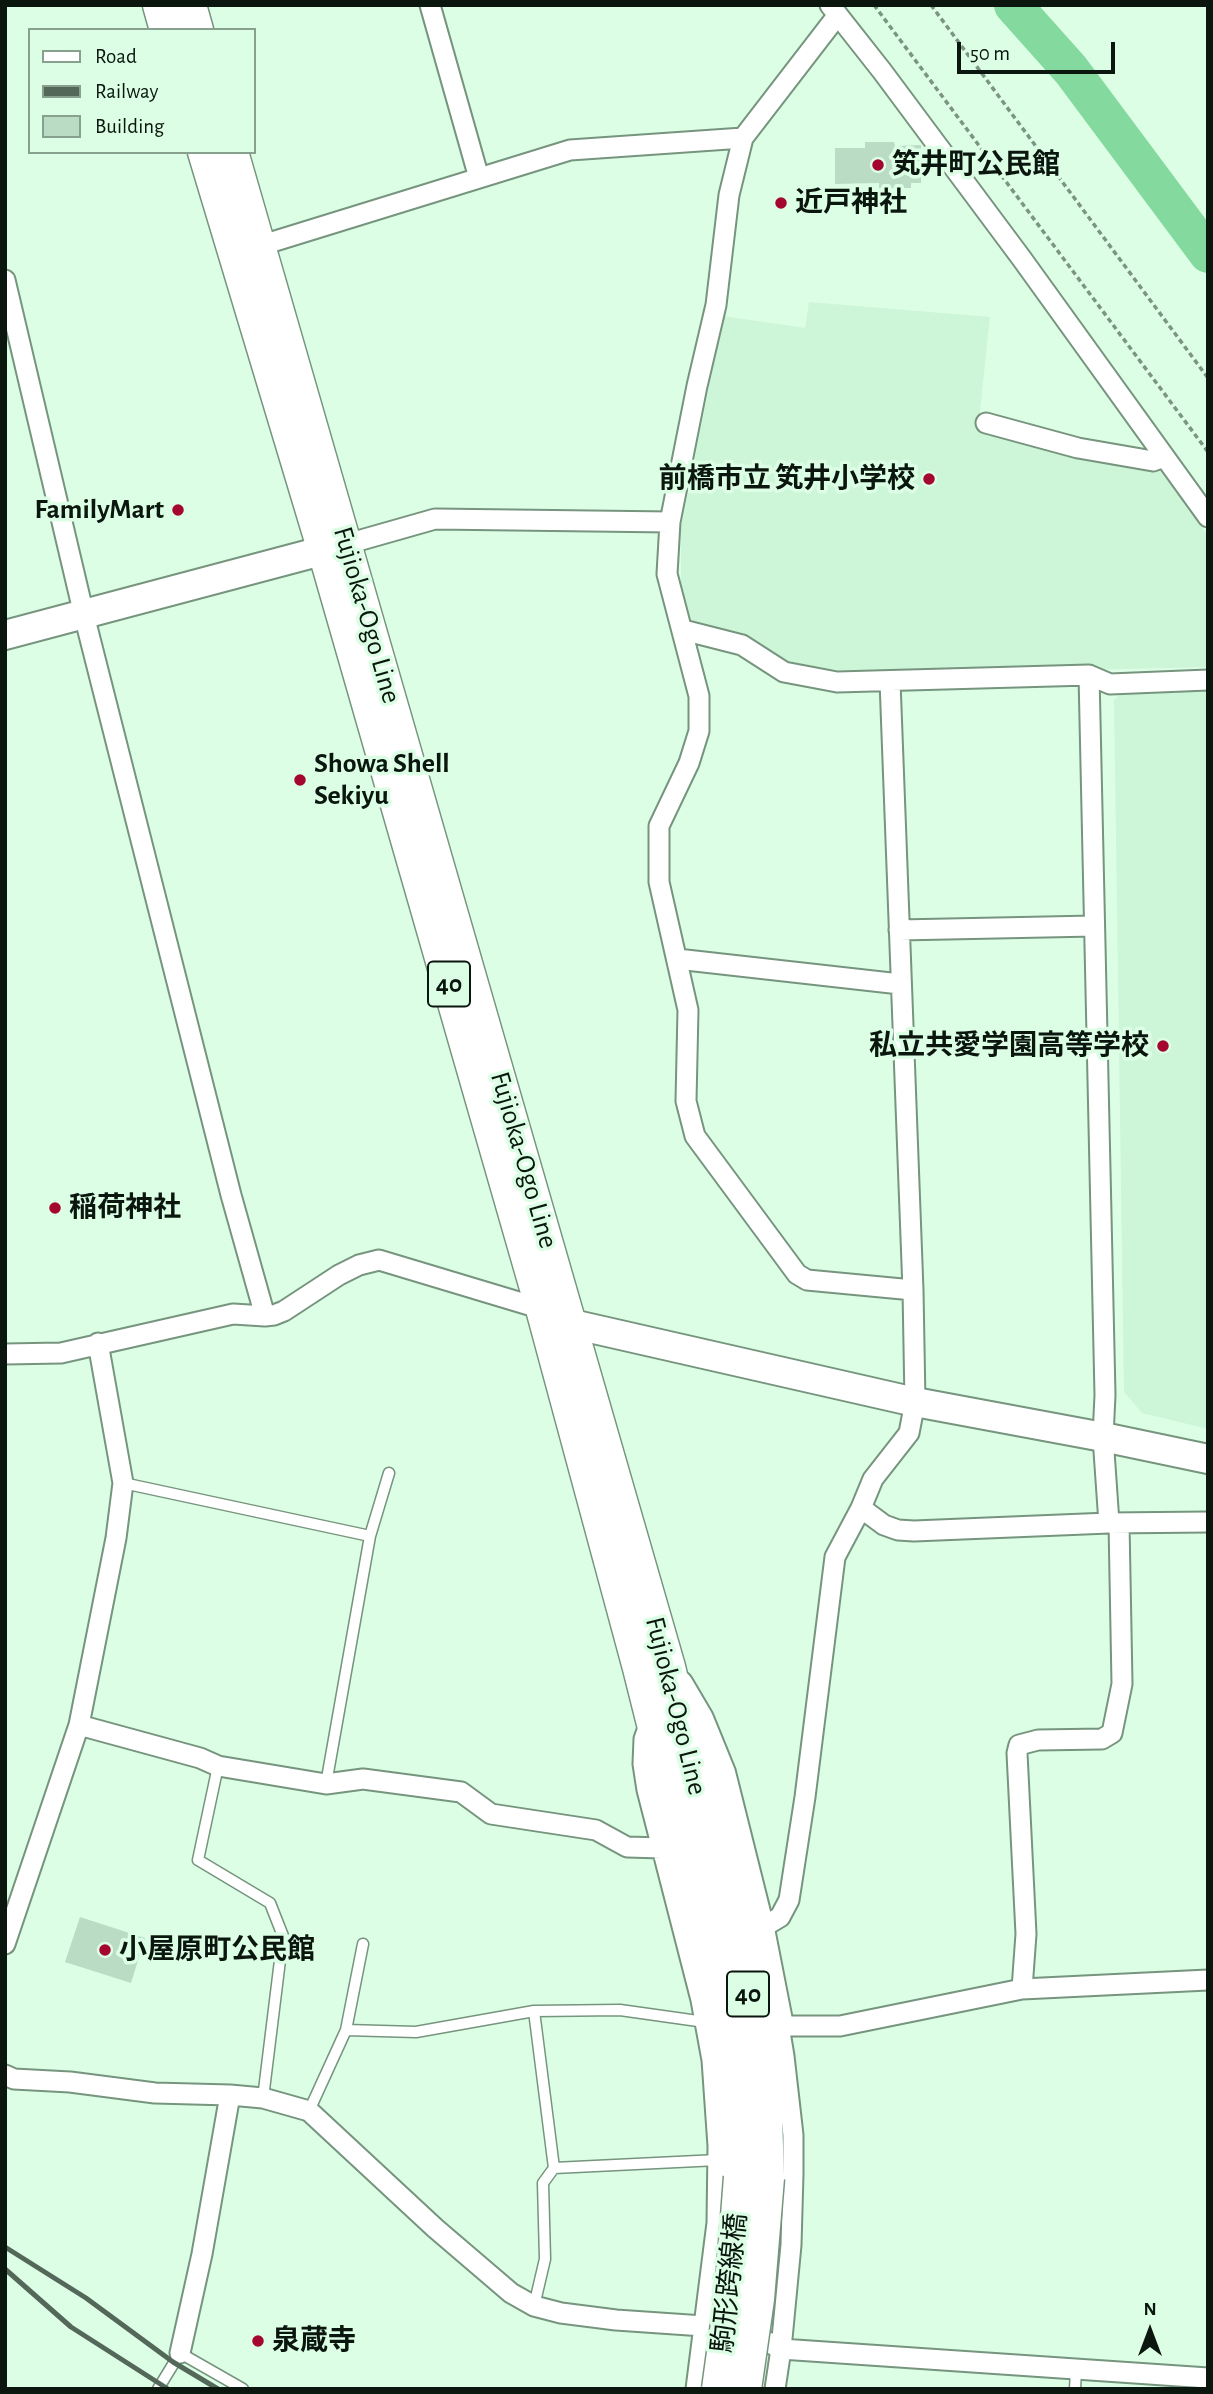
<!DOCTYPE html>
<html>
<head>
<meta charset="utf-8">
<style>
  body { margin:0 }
  #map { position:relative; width:1213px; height:2394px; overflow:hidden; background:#dcfee5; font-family:"Alegreya Sans",sans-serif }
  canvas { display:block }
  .frame { position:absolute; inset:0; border:7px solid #0a160e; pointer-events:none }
  .legend { position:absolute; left:28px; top:28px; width:228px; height:126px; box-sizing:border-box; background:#dcfee5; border:2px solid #88a18f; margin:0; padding:9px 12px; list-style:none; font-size:21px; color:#0a160e }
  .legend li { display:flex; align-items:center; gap:14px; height:35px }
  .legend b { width:35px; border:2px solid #88a18f }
  .north { position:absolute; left:1115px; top:2296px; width:70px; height:70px; -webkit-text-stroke:5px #dcfee5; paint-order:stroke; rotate:0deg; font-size:19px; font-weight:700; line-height:28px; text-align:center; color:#0a160e }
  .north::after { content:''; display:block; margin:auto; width:24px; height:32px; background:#0a160e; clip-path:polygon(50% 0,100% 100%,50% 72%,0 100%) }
  .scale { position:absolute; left:957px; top:42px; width:158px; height:32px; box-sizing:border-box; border:4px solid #0a160e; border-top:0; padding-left:9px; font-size:21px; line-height:24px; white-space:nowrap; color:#0a160e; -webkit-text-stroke:5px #dcfee5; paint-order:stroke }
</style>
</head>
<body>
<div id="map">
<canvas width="1213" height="2394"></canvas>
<div class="frame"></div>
<ul class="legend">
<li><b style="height:9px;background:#fff"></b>Road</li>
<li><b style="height:9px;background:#54685a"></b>Railway</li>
<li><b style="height:19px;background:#bbdcc4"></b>Building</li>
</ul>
<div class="north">N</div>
<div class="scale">50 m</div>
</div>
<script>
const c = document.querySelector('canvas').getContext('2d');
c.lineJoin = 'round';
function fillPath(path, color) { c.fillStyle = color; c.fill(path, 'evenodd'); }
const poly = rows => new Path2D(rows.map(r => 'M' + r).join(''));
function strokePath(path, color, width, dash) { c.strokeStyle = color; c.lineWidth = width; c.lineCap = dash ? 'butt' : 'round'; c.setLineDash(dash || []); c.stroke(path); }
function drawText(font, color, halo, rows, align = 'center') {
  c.font = font + ' "Alegreya Sans","Noto Sans JP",sans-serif'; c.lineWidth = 7; c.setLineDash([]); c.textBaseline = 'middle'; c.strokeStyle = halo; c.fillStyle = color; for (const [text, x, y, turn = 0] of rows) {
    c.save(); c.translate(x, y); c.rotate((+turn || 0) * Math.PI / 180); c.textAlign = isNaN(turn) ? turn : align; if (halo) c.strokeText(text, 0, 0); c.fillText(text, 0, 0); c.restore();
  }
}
fillPath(poly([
  [809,302,990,317,978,429,1163,471,1208,536,1208,667,1084,670,840,670,786,663,740,635,690,620,681,586,681,528,723,316,805,328],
  [1208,689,1208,1429,1142,1413,1124,1392,1114,700,1124,691]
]), '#cdf5d7');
strokePath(poly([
  [1013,5,1071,70,1208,254]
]), '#84d99f', 38);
fillPath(poly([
  [865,142,894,142,895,146,921,145,921,183,911,183,911,188,879,188,879,183,835,184,835,148,865,148],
  [80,1917,145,1938,131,1983,65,1962]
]), '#bbdcc4');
const lane = poly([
  [123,1483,370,1536],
  [218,1766,198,1860,270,1903,283,1936,263,2098],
  [326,1784,370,1536,389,1473],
  [346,2030,416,2032,534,2011,620,2010,705,2022],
  [309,2111,346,2030,363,1944],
  [554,2168,718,2160],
  [534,2306,545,2259,543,2183,554,2168,534,2011],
  [158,2389,180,2353,243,2389],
  [1075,2389,1076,2370]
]);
const street = poly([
  [430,5,479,178],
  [830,5,882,71,1022,259,1208,517],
  [743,138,837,16],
  [259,246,570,150,743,138,729,195,716,305,697,386,670,522,667,574,699,696,699,731,689,763,659,826,659,882,688,1010,686,1101,695,1136,797,1274,807,1280,913,1290],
  [5,280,84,615,231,1195,265,1316],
  [986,423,1078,448,1153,461,1164,457],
  [347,544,435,519,670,522],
  [683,630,742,645,784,672,837,682,1089,675,1110,684,1208,680],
  [1089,675,1105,1395,1103,1437,1109,1523],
  [899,930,1094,926],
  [677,959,900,984],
  [5,1354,61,1353,233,1314,265,1316,274,1315,284,1311,339,1275,359,1265,379,1260,542,1309],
  [861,1508,884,1525,898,1530,914,1531,1109,1523,1208,1522],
  [79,1725,200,1758,218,1766,326,1784,363,1779,461,1792,491,1814,596,1830,627,1847,662,1848],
  [648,1728,644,1739,643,1764,647,1790,701,2000,712,2060,718,2146,717,2223,696,2389],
  [760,1929,780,1917,789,1900,805,1797,835,1557,861,1508,873,1479,909,1433,915,1402,913,1290,890,681],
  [5,1944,79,1725,116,1538,123,1483,98,1343],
  [1022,1989,1026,1934,1017,1753,1019,1745,1038,1740,1102,1739,1112,1733,1122,1684,1119,1523],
  [5,2075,14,2079,70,2082,155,2093,230,2095,263,2098,309,2111,435,2228,511,2293,534,2306,561,2313,616,2320,718,2327,764,2340,781,2349,791,2245,793,2174,793,2135,784,2056,779,2026,840,2026,1022,1989,1208,1980],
  [180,2353,202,2254,230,2095],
  [775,2389,781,2349,1208,2378]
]);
const secondary = poly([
  [5,635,344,545],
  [554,1315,572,1324,915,1402,1103,1437,1208,1459],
  [679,1685,699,1719,721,1773,760,1929,779,2026]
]);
const primary = poly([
  [159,5,166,30],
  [190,5,197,30],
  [204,152,324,551,542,1309,639,1668,722,1999,736,2088,740,2177],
  [232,152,669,1667,749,1997,765,2086,768,2178]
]);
strokePath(lane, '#76947e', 13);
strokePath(street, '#76947e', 23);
strokePath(secondary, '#76947e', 32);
strokePath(primary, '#76947e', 35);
strokePath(poly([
  [874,5,1208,452],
  [931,5,1208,378]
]), '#7c9483', 3.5, [5, 3.5]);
strokePath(lane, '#fff', 10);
strokePath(street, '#fff', 19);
strokePath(secondary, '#fff', 28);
strokePath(primary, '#fff', 32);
strokePath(poly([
  [5,2247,86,2298,173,2362,218,2389],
  [5,2269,71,2327,168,2389]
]), '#54685a', 5);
const primaryBridge = poly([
  [718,2389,731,2295,740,2177],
  [745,2389,758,2299,768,2178]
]);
strokePath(primaryBridge, '#76947e', 35, []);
strokePath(primaryBridge, '#fff', 32);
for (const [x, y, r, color] of [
  [878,165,7,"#a40630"],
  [781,203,7,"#a40630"],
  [929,479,7,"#a40630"],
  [178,510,7,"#a40630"],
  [300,780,7,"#a40630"],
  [1163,1046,7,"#a40630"],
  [55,1208,7,"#a40630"],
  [105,1950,7,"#a40630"],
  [258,2341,7,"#a40630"]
]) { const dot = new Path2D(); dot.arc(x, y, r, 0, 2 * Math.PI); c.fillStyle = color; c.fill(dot); strokePath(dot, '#dcfee5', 2.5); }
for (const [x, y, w] of [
  [449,984,42],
  [748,1994,42]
]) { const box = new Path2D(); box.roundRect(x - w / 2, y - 22.5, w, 45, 5); c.fillStyle = '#dcfee5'; c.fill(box); strokePath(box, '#0a160e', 2); }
drawText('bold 26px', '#0a160e', null, [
  ["40",449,984],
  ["40",748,1994]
]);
drawText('bold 28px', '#0a160e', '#dcfee5', [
  ["笂井町公民館",892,165],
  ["近戸神社",795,203],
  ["前橋市立 笂井小学校",915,479,"right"],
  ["FamilyMart",164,510,"right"],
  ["Showa Shell",314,764],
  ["Sekiyu",314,796],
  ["私立共愛学園高等学校",1149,1046,"right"],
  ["稲荷神社",69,1208],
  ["小屋原町公民館",119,1950],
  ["泉蔵寺",272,2341]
], 'left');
drawText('28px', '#0a160e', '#dcfee5', [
  ["Fujioka-Ogo Line",367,615,74],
  ["Fujioka-Ogo Line",524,1160,74],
  ["Fujioka-Ogo Line",676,1706,76],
  ["駒形跨線橋",730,2283,-84]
]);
</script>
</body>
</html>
